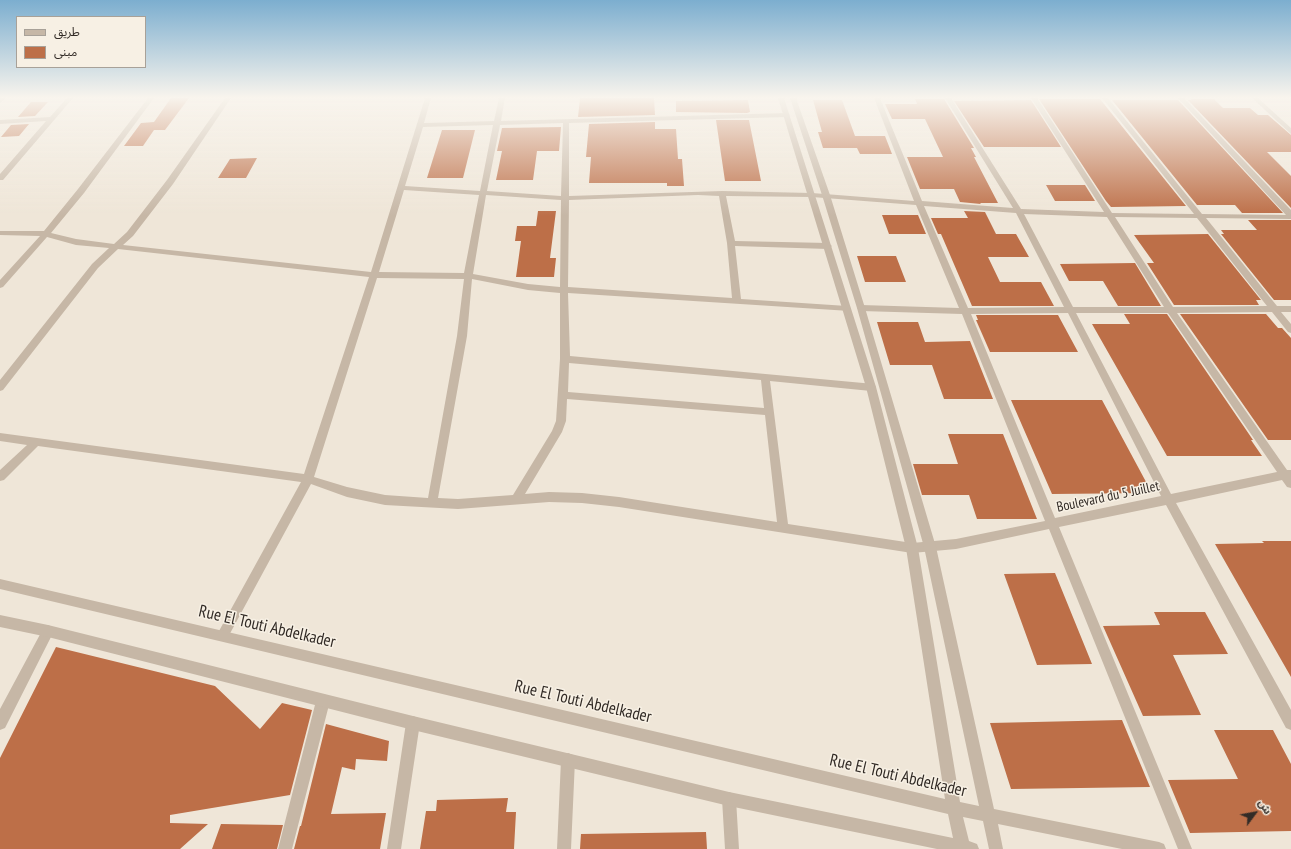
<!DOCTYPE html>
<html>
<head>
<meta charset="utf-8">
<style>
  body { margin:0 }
  #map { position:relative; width:1291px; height:849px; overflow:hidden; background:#efe6d8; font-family:"PT Sans Narrow","Noto Sans Arabic",sans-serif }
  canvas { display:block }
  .legend { position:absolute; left:16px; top:16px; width:130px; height:52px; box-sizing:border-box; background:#f7f0e4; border:1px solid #a8a198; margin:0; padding:5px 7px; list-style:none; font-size:12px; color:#322b26 }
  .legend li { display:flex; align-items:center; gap:8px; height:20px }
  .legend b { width:20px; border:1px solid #a8a198 }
  .north { position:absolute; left:1235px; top:793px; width:40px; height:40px; -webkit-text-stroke:3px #f7f0e4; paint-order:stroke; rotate:58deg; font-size:11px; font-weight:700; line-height:16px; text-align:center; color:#322b26 }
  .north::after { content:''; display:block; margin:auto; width:14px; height:18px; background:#322b26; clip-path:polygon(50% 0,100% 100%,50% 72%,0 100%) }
</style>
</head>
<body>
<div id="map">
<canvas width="1291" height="849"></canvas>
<ul class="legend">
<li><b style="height:5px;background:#c6b7a6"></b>طريق</li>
<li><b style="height:11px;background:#bd6f48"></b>مبنى</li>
</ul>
<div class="north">ش</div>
</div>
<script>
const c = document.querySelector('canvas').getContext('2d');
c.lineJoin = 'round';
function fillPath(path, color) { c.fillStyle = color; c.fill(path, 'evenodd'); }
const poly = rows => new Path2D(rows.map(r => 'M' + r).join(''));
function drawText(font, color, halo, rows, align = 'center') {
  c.font = font + ' "PT Sans Narrow",sans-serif'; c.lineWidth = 3; c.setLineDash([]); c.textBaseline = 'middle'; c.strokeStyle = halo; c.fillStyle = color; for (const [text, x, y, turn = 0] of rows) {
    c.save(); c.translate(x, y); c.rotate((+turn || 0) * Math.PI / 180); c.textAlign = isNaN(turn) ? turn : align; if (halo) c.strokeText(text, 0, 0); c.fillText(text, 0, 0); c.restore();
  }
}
fillPath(poly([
  [171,98,189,98,165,130,154,130,143,146,124,146,141,123,154,122],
  [580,98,654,98,655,115,578,117],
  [915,99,944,99,974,148,971,148,976,157,974,157,998,203,980,203,981,204,960,202,954,189,920,189,907,157,943,157,925,119,892,119,885,104,917,104],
  [1039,99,1100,99,1186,206,1111,207,1106,201],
  [1191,99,1214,99,1223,108,1250,108,1258,115,1268,115,1291,135,1291,152,1267,152,1291,176,1291,208,1188,100,1192,100],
  [748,100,750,112,747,113,676,112,676,101],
  [813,100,842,100,855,136,885,136,892,154,860,154,857,148,823,148,818,132,822,132],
  [1031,100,1061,147,984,147,954,101],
  [1112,100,1178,100,1283,213,1242,213,1235,205,1197,205],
  [31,102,48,102,35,116,18,117],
  [716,120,749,120,761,181,725,181],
  [655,122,655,129,676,129,678,159,682,159,684,186,667,186,667,183,589,183,591,157,586,157,589,124],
  [29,124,19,136,1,137,11,125],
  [561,127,559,151,537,151,533,180,496,180,502,151,497,151,502,128],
  [442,130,475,130,463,178,427,178],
  [257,158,246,178,218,178,230,159],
  [1046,185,1085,185,1095,201,1055,201],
  [538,211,556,211,550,258,556,258,554,277,516,277,521,241,515,241,517,226,536,226],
  [964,211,985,212,996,234,1016,234,1029,257,988,257,1000,282,1041,282,1054,306,972,306,941,234,938,234,931,218,968,218],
  [882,215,918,215,926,234,889,234],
  [1248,220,1291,220,1291,300,1274,300,1221,234,1224,234,1221,230,1257,230],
  [1208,234,1261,300,1256,300,1259,305,1174,305,1147,263,1154,263,1134,235],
  [857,256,896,256,906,282,865,282],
  [1135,263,1161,306,1118,306,1103,281,1069,281,1060,264],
  [1124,314,1167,314,1253,440,1251,440,1262,456,1167,456,1092,324,1130,324],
  [1180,314,1266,314,1278,328,1282,328,1291,338,1291,440,1268,440],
  [976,315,1058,315,1078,352,990,352,976,320,978,320],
  [877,322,918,322,925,342,970,341,993,399,944,399,932,365,890,365],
  [1011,400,1102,400,1152,493,1052,494],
  [948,434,1003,434,1037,519,977,519,969,495,922,495,913,464,958,464],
  [1262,541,1291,541,1291,677,1215,544,1264,543],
  [1055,573,1092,664,1037,665,1004,574],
  [1154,612,1205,612,1228,654,1173,655,1201,715,1143,716,1103,626,1160,625],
  [56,647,215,686,260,729,282,703,312,710,290,795,170,815,170,823,208,824,180,849,0,849,0,758],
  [1122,720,1150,787,1011,789,990,723],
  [326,724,389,741,387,761,356,759,355,770,342,767,331,814,386,813,380,849,294,849,300,826,301,826],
  [1214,730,1273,730,1291,764,1291,831,1190,833,1168,780,1238,779],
  [508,798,506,812,516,812,514,849,420,849,426,811,436,811,437,800],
  [221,824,283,825,277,849,212,849],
  [706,832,707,849,580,849,581,834]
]), '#bd6f48');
fillPath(poly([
  [0,98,6,98,0,103,0,98],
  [67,98,73,98,3,180,0,180,0,174,46,121,0,124,0,120,50,117,67,98],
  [148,98,154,98,84,193,51,233,76,239,114,244,127,232,167,180,225,98,231,98,173,184,133,236,123,245,371,272,425,98,431,98,424,123,494,121,499,98,505,98,501,121,787,113,790,115,787,117,569,123,569,196,722,191,812,193,914,201,874,98,880,98,922,201,1013,208,945,98,951,98,1021,209,1104,212,1031,98,1037,98,1112,213,1194,214,1102,98,1108,98,1202,214,1286,215,1178,98,1184,98,1291,210,1291,219,1206,218,1277,306,1291,306,1291,312,1281,312,1291,324,1291,333,1288,332,1272,312,1177,313,1287,470,1291,470,1291,488,1287,487,1282,480,1176,503,1291,710,1291,730,1286,728,1166,505,1059,527,1192,849,1178,849,1049,529,956,549,912,553,619,507,582,503,549,502,458,509,385,505,347,497,311,484,227,639,223,641,219,639,217,635,219,631,301,482,38,446,4,480,0,481,0,470,27,445,0,441,0,433,304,474,369,277,118,249,98,268,3,390,0,391,0,380,92,264,109,248,76,245,47,237,3,287,0,288,0,280,40,236,0,235,0,231,44,231,78,189,148,98],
  [563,123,561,196,487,191,500,125,563,123],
  [493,125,480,191,405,186,423,127,493,125],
  [404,190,479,195,464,273,379,272,404,190],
  [486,195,561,200,560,287,528,284,473,274,486,195],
  [698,195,719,196,727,243,732,298,568,287,569,200,698,195],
  [726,196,812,197,916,205,959,308,861,305,857,308,861,311,962,314,1045,521,956,539,912,543,788,524,770,381,871,391,874,390,876,387,874,384,570,356,568,293,850,311,851,309,847,306,741,299,735,246,828,249,832,246,828,243,735,241,726,196],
  [924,206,1016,213,1064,307,968,308,924,206],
  [1024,214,1107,217,1164,307,1073,307,1024,214],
  [1115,217,1197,218,1267,306,1173,307,1115,217],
  [377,278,464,279,457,336,428,498,385,495,347,487,314,477,377,278],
  [472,279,528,290,560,293,560,359,556,421,552,431,513,495,458,499,438,498,467,336,472,279],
  [1068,313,1161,496,1055,518,971,314,1068,313],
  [1076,313,1168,313,1277,472,1171,494,1076,313],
  [569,363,761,380,764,408,568,392,569,363],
  [567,399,765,415,777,522,619,497,582,493,549,492,525,494,562,432,566,421,567,399],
  [1252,98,1258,98,1291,128,1291,134,1252,98],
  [48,625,52,627,54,631,52,635,5,728,0,730,0,709,44,627,48,625],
  [323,694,328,696,330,701,292,849,278,849,316,701,318,696,323,694],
  [413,716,418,718,420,723,401,849,387,849,406,723,408,718,413,716],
  [568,753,573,755,575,760,571,849,557,849,561,760,563,755,568,753],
  [729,792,734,794,736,799,739,849,725,849,722,799,724,794,729,792]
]), '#c6b7a6');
fillPath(poly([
  [778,98,784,98,876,387,918,548,960,802,979,806,924,547,857,308,822,195,790,98,796,98,830,195,865,308,936,547,994,809,1159,842,1164,844,1166,849,1122,849,998,824,1003,849,989,849,983,821,963,817,969,841,977,844,979,849,937,849,729,806,413,730,48,637,0,627,0,615,48,625,413,716,729,792,953,838,948,814,0,589,0,579,945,799,906,548,866,387,778,98]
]), '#c6b7a6');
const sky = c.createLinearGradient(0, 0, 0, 216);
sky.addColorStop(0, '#7caecf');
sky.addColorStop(0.45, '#f8f4ed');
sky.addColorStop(1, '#f8f4ed00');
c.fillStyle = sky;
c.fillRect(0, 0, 1291, 216);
drawText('14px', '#322b26', '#f7f0e4', [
  ["Boulevard du 5 Juillet",1108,497,-12]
]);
drawText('17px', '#322b26', '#f7f0e4', [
  ["Rue El Touti Abdelkader",267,627,13],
  ["Rue El Touti Abdelkader",583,702,13],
  ["Rue El Touti Abdelkader",898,776,13]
]);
</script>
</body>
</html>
